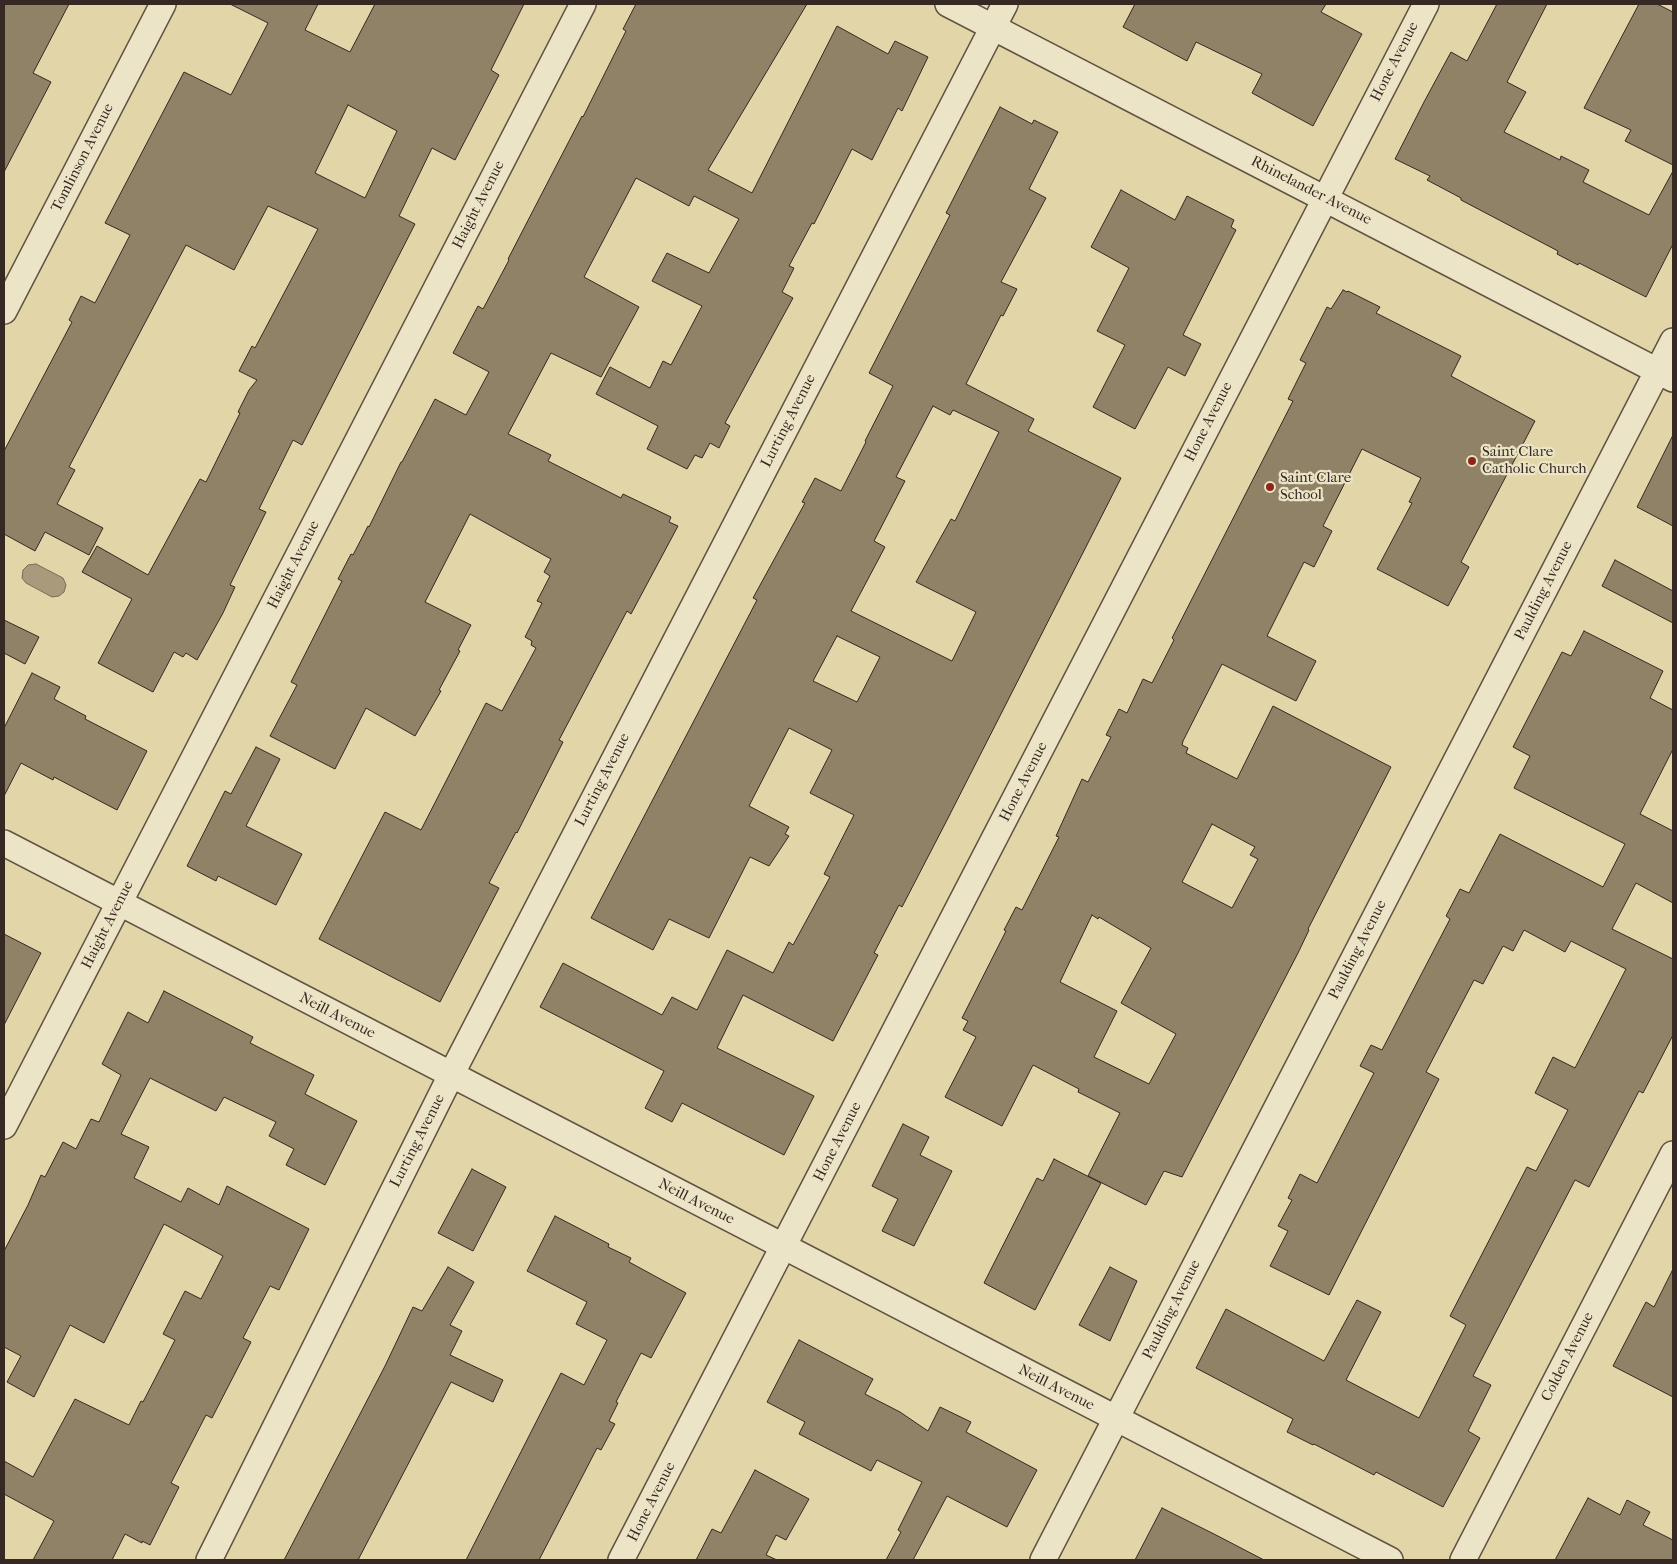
<!DOCTYPE html>
<html>
<head>
<meta charset="utf-8">
<style>
  body { margin:0 }
  #map { position:relative; width:1677px; height:1564px; overflow:hidden; background:#e2d5a7; font-family:"IM FELL French Canon",serif }
  canvas { display:block }
  .frame { position:absolute; inset:0; border:5px solid #362822; pointer-events:none }
</style>
</head>
<body>
<div id="map">
<canvas width="1677" height="1564"></canvas>
<div class="frame"></div>
</div>
<script>
const c = document.querySelector('canvas').getContext('2d');
c.lineJoin = 'round';
function fillPath(path, color) { c.fillStyle = color; c.fill(path, 'evenodd'); }
const poly = rows => new Path2D(rows.map(r => 'M' + r).join(''));
function strokePath(path, color, width, dash) { c.strokeStyle = color; c.lineWidth = width; c.lineCap = dash ? 'butt' : 'round'; c.setLineDash(dash || []); c.stroke(path); }
function drawText(font, color, halo, rows, align = 'center') {
  c.font = font + ' "IM FELL French Canon",serif'; c.lineWidth = 4.5; c.setLineDash([]); c.textBaseline = 'middle'; c.strokeStyle = halo; c.fillStyle = color; for (const [text, x, y, turn = 0] of rows) {
    c.save(); c.translate(x, y); c.rotate((+turn || 0) * Math.PI / 180); c.textAlign = isNaN(turn) ? turn : align; if (halo) c.strokeText(text, 0, 0); c.fillText(text, 0, 0); c.restore();
  }
}
const water = poly([
  [36,564,63,578,66,585,64,592,59,596,52,597,26,583,22,578,23,570,28,565,36,564]
]);
fillPath(water, '#a89a7a');
strokePath(water, '#7a6c57', 1);
const building = poly([
  [4,4,69,4,33,73,51,82,4,172,4,4],
  [230,4,318,4,305,30,350,52,375,4,524,4,491,70,499,75,455,160,432,148,399,216,415,224,302,445,293,440,259,509,266,512,230,585,235,587,223,613,197,660,186,653,183,657,174,652,153,692,98,663,132,599,82,572,97,546,148,575,200,479,206,482,240,413,238,412,249,390,257,380,239,371,252,346,255,348,318,229,268,206,234,270,186,245,69,467,75,470,57,504,103,528,89,555,45,532,35,551,4,534,4,451,72,322,69,320,81,296,95,303,130,235,105,223,184,72,231,95,268,23,230,4],
  [348,105,397,131,365,198,315,173,348,105],
  [636,4,807,4,708,170,752,193,837,26,888,54,895,41,928,57,902,111,898,108,872,160,852,149,814,224,812,223,789,266,794,268,782,292,793,298,725,423,730,426,719,448,710,443,702,458,695,455,687,469,647,449,658,426,596,394,610,367,650,388,663,361,671,365,702,306,652,281,667,253,709,273,739,219,694,196,689,206,636,178,584,277,639,307,601,377,551,353,508,434,551,455,548,461,621,498,623,494,671,517,669,522,678,526,631,614,627,611,559,740,563,742,517,833,516,832,489,883,499,888,440,1002,319,939,385,812,421,830,486,703,502,711,536,648,531,645,532,641,525,637,542,603,537,601,550,576,544,572,551,559,470,514,425,602,471,625,458,650,460,651,439,690,441,691,415,736,366,708,335,769,270,736,297,685,291,682,342,581,338,579,351,554,353,555,368,526,369,527,401,462,402,462,435,399,466,415,489,372,453,353,478,306,483,309,509,260,508,259,582,116,583,117,626,31,623,29,636,4],
  [1135,4,1326,4,1321,12,1362,34,1313,126,1252,93,1262,74,1196,42,1187,61,1123,27,1135,4],
  [1497,4,1547,4,1507,82,1526,92,1504,132,1560,160,1561,156,1589,170,1583,182,1649,215,1673,171,1673,244,1646,297,1579,263,1578,265,1557,254,1558,251,1461,200,1461,198,1427,180,1430,176,1395,159,1424,102,1451,52,1467,61,1497,4],
  [1639,4,1657,4,1673,12,1673,165,1625,141,1631,130,1584,108,1639,4],
  [1000,107,1032,124,1034,120,1058,132,1029,189,1046,198,1001,282,1017,289,1003,316,1001,315,966,384,1034,419,1028,431,1121,478,946,822,902,907,899,905,874,953,878,955,833,1041,743,995,717,1048,814,1096,784,1155,682,1103,672,1122,645,1108,664,1071,540,1007,563,963,662,1015,672,997,697,1010,727,950,773,973,789,942,793,945,830,877,824,874,854,815,810,793,832,750,789,728,749,806,789,827,785,834,789,836,769,866,750,857,709,938,669,919,653,950,591,918,757,600,753,598,805,503,802,502,815,478,841,491,866,442,865,441,893,386,869,373,950,215,946,213,1000,107],
  [933,406,950,415,953,410,999,432,955,521,951,519,916,582,976,612,952,661,851,611,885,547,874,541,905,481,896,477,933,406],
  [837,636,880,657,857,702,813,681,837,636],
  [1121,190,1175,220,1187,196,1234,220,1231,227,1236,230,1183,335,1201,344,1185,376,1168,367,1135,429,1093,407,1125,345,1097,331,1129,268,1091,247,1121,190],
  [1343,290,1347,292,1348,291,1380,307,1376,313,1461,356,1451,376,1535,421,1461,562,1469,567,1448,606,1377,569,1412,503,1409,502,1421,478,1362,449,1323,526,1332,531,1314,567,1304,562,1267,636,1316,661,1296,701,1222,664,1183,741,1182,745,1188,748,1186,753,1237,779,1273,706,1391,767,1308,929,1309,930,1298,953,1182,1177,1164,1171,1146,1205,1088,1176,1120,1113,1078,1092,1079,1089,1033,1065,1002,1126,945,1097,976,1037,963,1030,968,1021,962,1018,1006,931,1004,930,1016,907,1022,910,1059,837,1056,836,1082,779,1088,782,1111,737,1106,735,1119,709,1127,713,1143,679,1152,683,1174,640,1172,638,1293,401,1288,399,1306,363,1300,360,1327,307,1331,309,1343,290],
  [1212,824,1255,847,1250,855,1258,859,1232,908,1182,882,1212,824],
  [1092,915,1098,919,1099,917,1151,948,1121,1003,1176,1034,1149,1084,1094,1057,1117,1011,1060,982,1092,915],
  [1673,435,1673,526,1637,507,1673,435],
  [1615,560,1673,591,1673,623,1602,586,1615,560],
  [4,620,39,637,25,664,4,653,4,620],
  [1584,631,1663,671,1650,698,1673,710,1673,749,1640,814,1673,831,1673,903,1636,883,1612,929,1673,959,1673,1035,1643,1093,1639,1091,1589,1187,1575,1180,1473,1376,1491,1385,1468,1431,1480,1438,1443,1507,1376,1472,1374,1475,1314,1444,1313,1445,1287,1432,1293,1419,1196,1368,1226,1309,1324,1361,1357,1300,1381,1312,1346,1380,1419,1418,1466,1325,1450,1316,1527,1167,1536,1171,1568,1110,1535,1093,1553,1057,1575,1068,1626,969,1571,941,1565,952,1524,930,1513,951,1503,946,1483,984,1474,980,1426,1072,1439,1079,1329,1295,1270,1266,1288,1231,1278,1226,1292,1200,1288,1198,1300,1174,1317,1183,1374,1073,1360,1066,1371,1045,1382,1050,1450,919,1446,916,1460,889,1469,893,1500,834,1603,887,1625,844,1514,788,1530,756,1513,747,1562,652,1571,656,1584,631],
  [32,673,60,687,54,699,86,716,85,719,147,751,117,810,54,777,53,780,21,763,4,796,4,728,32,673],
  [256,747,280,759,246,826,302,854,276,905,218,876,216,881,187,866,225,791,231,794,256,747],
  [4,934,41,953,4,1025,4,934],
  [164,991,253,1037,250,1043,314,1075,305,1094,357,1121,325,1185,286,1165,294,1149,269,1136,276,1122,224,1097,216,1111,150,1078,121,1134,149,1147,134,1178,181,1202,188,1188,219,1205,227,1186,309,1229,279,1290,270,1286,243,1338,251,1342,212,1418,206,1415,171,1483,179,1487,150,1545,142,1541,142,1543,125,1534,112,1560,33,1560,54,1521,4,1494,4,1461,33,1477,75,1399,129,1425,141,1401,143,1402,175,1340,163,1334,185,1291,201,1299,223,1256,164,1224,104,1343,70,1325,34,1397,7,1382,21,1356,4,1347,4,1251,28,1205,41,1175,45,1177,63,1142,76,1149,91,1119,99,1122,121,1075,102,1064,128,1012,148,1023,164,991],
  [903,1124,929,1137,920,1155,952,1171,914,1246,882,1231,898,1199,872,1186,903,1124],
  [1054,1159,1101,1183,1035,1310,984,1283,1037,1178,1043,1181,1054,1159],
  [472,1169,506,1187,473,1251,438,1233,472,1169],
  [555,1216,609,1244,608,1247,631,1258,629,1262,686,1293,651,1358,641,1353,616,1402,618,1403,609,1421,615,1424,601,1450,597,1448,539,1560,466,1560,561,1373,584,1385,607,1340,576,1324,587,1302,527,1271,555,1216],
  [448,1267,474,1282,450,1325,462,1331,450,1355,503,1380,493,1402,451,1382,358,1560,284,1560,385,1366,413,1307,422,1311,448,1267],
  [1110,1267,1137,1281,1110,1341,1079,1325,1110,1267],
  [1673,1269,1673,1397,1613,1366,1646,1302,1654,1307,1673,1269],
  [799,1340,873,1379,865,1394,900,1412,928,1431,940,1407,971,1422,966,1432,1037,1470,1007,1527,947,1496,913,1560,886,1560,901,1532,898,1530,922,1482,877,1460,871,1471,799,1434,805,1422,767,1402,799,1340],
  [755,1470,809,1499,786,1540,776,1535,766,1555,777,1560,696,1560,712,1529,721,1533,755,1470],
  [1588,1498,1620,1515,1627,1500,1650,1512,1643,1525,1673,1540,1673,1560,1555,1560,1588,1498],
  [1162,1508,1214,1534,1264,1560,1135,1560,1162,1508]
]);
fillPath(building, '#8f8267');
strokePath(building, '#362822', 1);
const street = poly([
  [948,4,1673,379],
  [4,311,163,4],
  [4,843,1390,1560],
  [4,1126,583,4],
  [209,1560,451,1075,1005,4],
  [621,1560,1426,4],
  [1043,1560,1673,341],
  [1463,1560,1673,1154]
]);
strokePath(street, '#615343', 28);
strokePath(street, '#ece4c6', 25);
for (const [x, y, r, color] of [
  [1472,461,5,"#8f2418"],
  [1270,487,5,"#8f2418"]
]) { const dot = new Path2D(); dot.arc(x, y, r, 0, 2 * Math.PI); c.fillStyle = color; c.fill(dot); strokePath(dot, '#ece4c6', 2); }
drawText('15px', '#362822', '#ece4c6', [
  ["Hone Avenue",1395,62,-63],
  ["Tomlinson Avenue",83,158,-63],
  ["Rhinelander Avenue",1311,191,27],
  ["Haight Avenue",479,205,-63],
  ["Lurting Avenue",789,421,-63],
  ["Hone Avenue",1209,422,-63],
  ["Haight Avenue",294,565,-63],
  ["Paulding Avenue",1544,591,-63],
  ["Lurting Avenue",603,780,-63],
  ["Hone Avenue",1024,782,-63],
  ["Haight Avenue",108,925,-63],
  ["Paulding Avenue",1358,950,-63],
  ["Neill Avenue",337,1016,27],
  ["Lurting Avenue",418,1141,-63],
  ["Hone Avenue",838,1142,-63],
  ["Neill Avenue",696,1202,27],
  ["Paulding Avenue",1172,1310,-63],
  ["Colden Avenue",1568,1357,-63],
  ["Neill Avenue",1056,1388,27],
  ["Hone Avenue",652,1502,-63]
]);
drawText('15px', '#362822', '#ece4c6', [
  ["Saint Clare",1482,452],
  ["Catholic Church",1482,469],
  ["Saint Clare",1280,478],
  ["School",1280,495]
], 'left');
</script>
</body>
</html>
